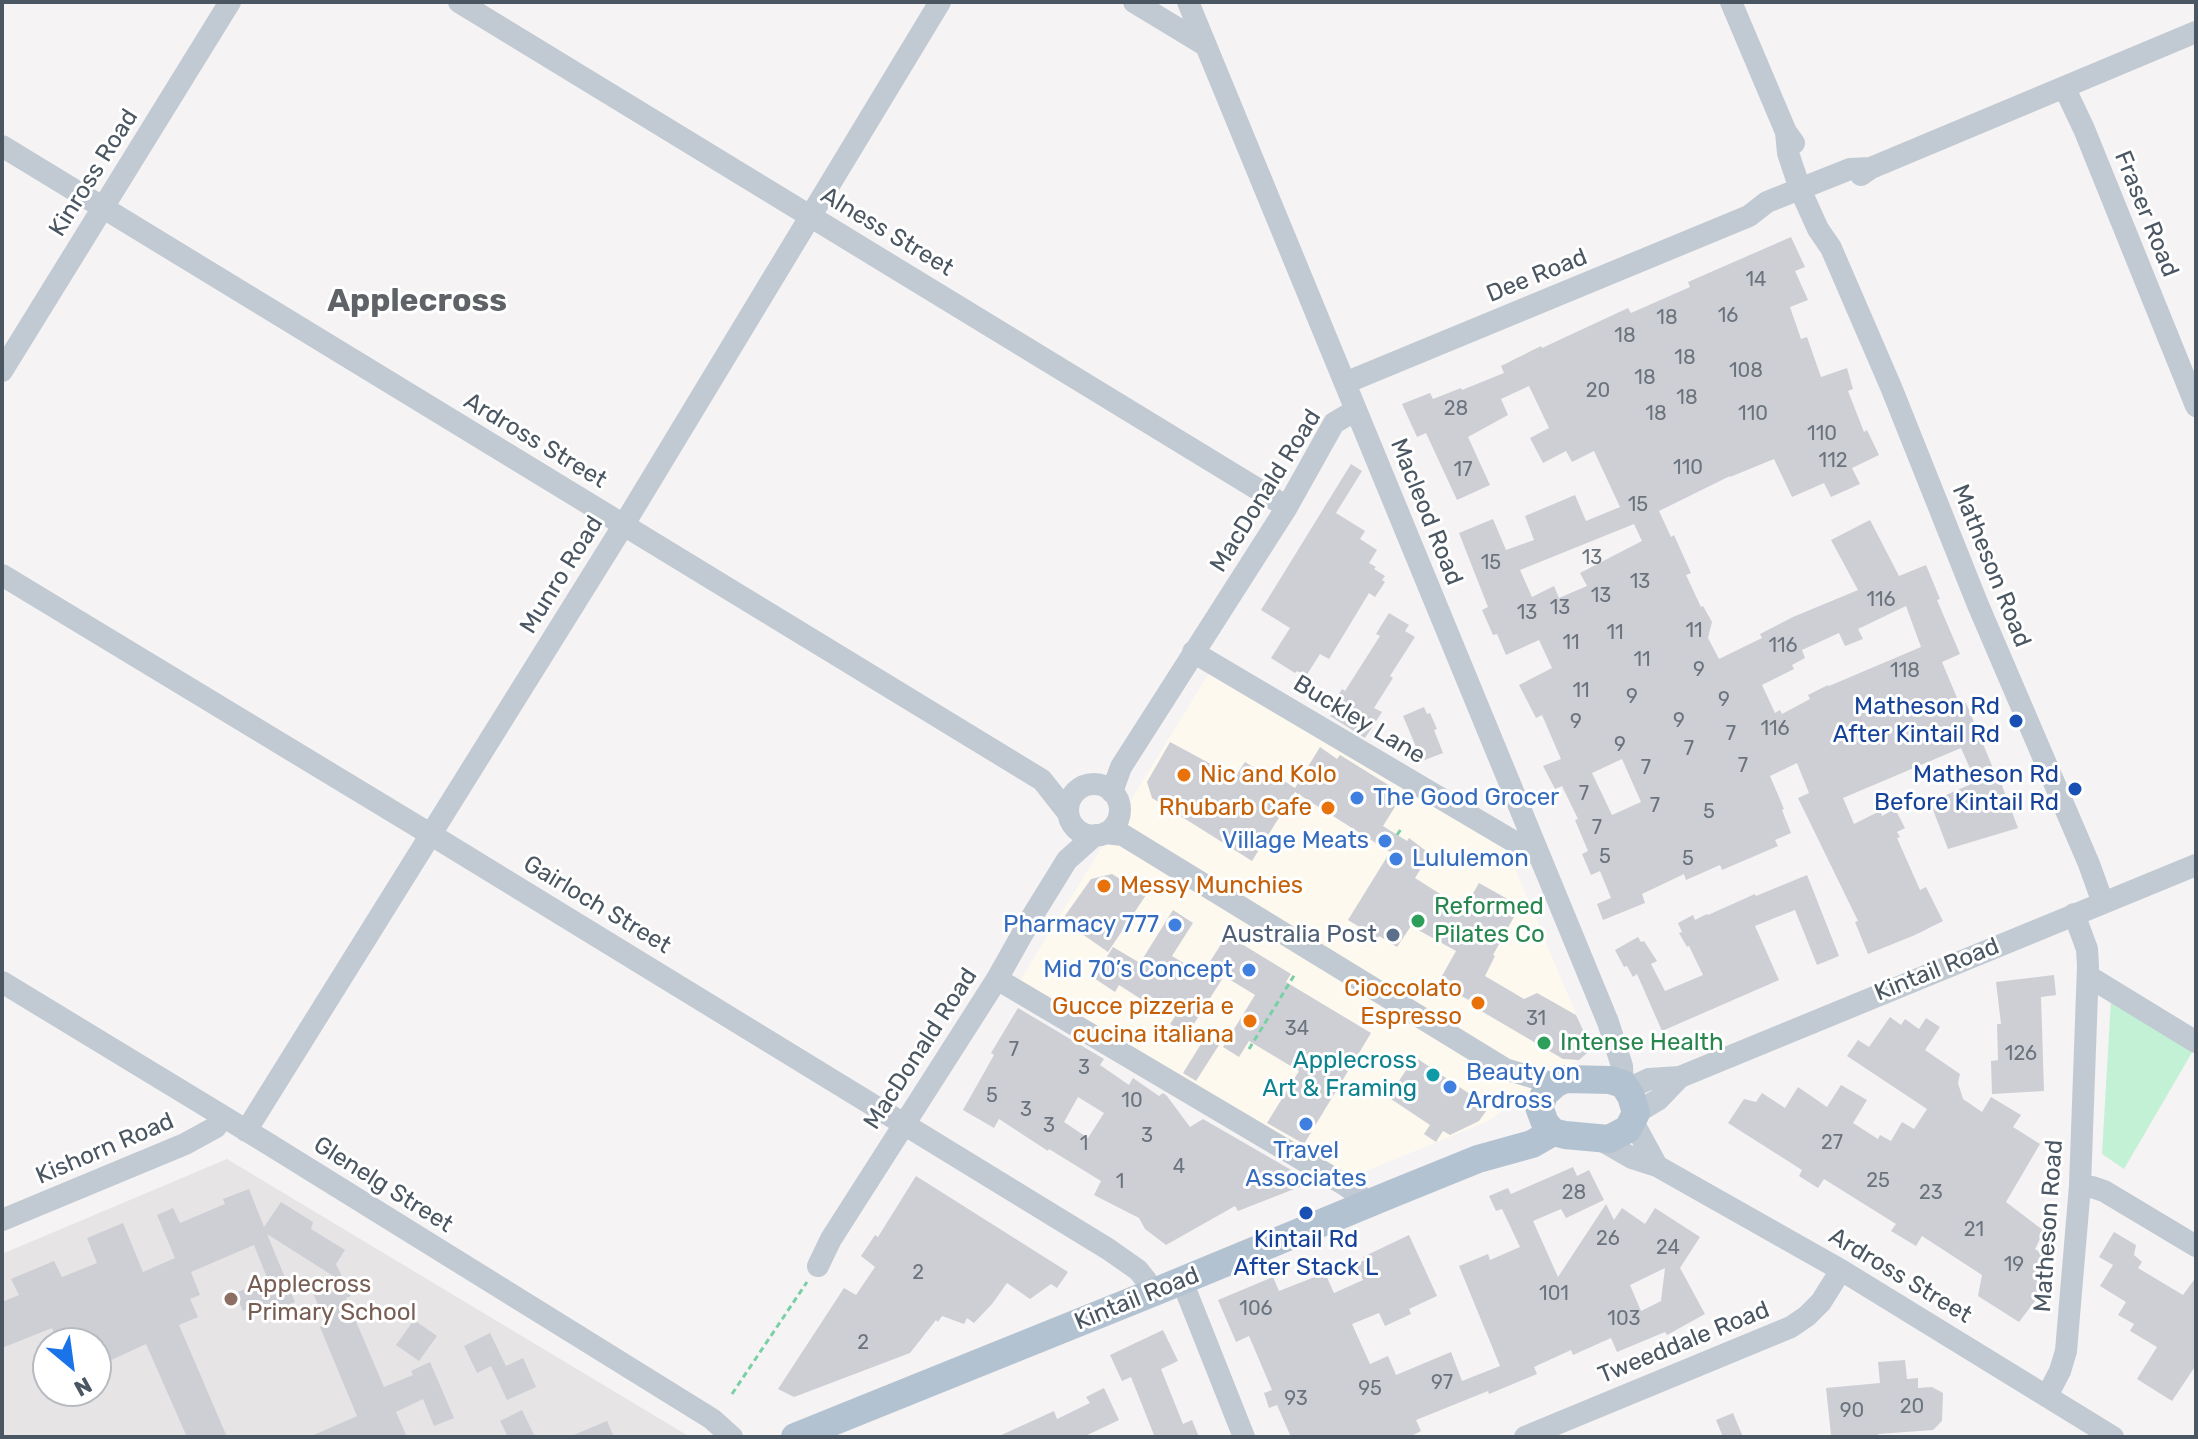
<!DOCTYPE html>
<html>
<head>
<meta charset="utf-8">
<style>
  body { margin:0 }
  #map { position:relative; width:2198px; height:1439px; overflow:hidden; background:#f5f3f3; font-family:Rubik,sans-serif }
  canvas { display:block }
  .frame { position:absolute; inset:0; border:4px solid #4a5661; pointer-events:none }
  .north { position:absolute; left:32px; top:1327px; width:80px; height:80px; box-sizing:border-box; background:#fff; border:2px solid #b7bbc0; border-radius:50%; rotate:151deg; font-size:22px; font-weight:700; line-height:32px; text-align:center; color:#4a5661 }
  .north::after { content:''; display:block; margin:auto; width:28px; height:36px; background:#1a73e8; clip-path:polygon(50% 0,100% 100%,50% 72%,0 100%) }
</style>
</head>
<body>
<div id="map">
<canvas width="2198" height="1439"></canvas>
<div class="frame"></div>
<div class="north">N</div>
</div>
<script>
const c = document.querySelector('canvas').getContext('2d');
c.lineJoin = 'round';
function fillPath(path, color) { c.fillStyle = color; c.fill(path, 'evenodd'); }
const poly = rows => new Path2D(rows.map(r => 'M' + r).join(''));
function strokePath(path, color, width, dash) { c.strokeStyle = color; c.lineWidth = width; c.lineCap = dash ? 'butt' : 'round'; c.setLineDash(dash || []); c.stroke(path); }
function drawText(font, color, halo, rows, align = 'center') {
  c.font = font + ' Rubik,sans-serif'; c.lineWidth = 6; c.setLineDash([]); c.textBaseline = 'middle'; c.strokeStyle = halo; c.fillStyle = color; for (const [text, x, y, turn = 0] of rows) {
    c.save(); c.translate(x, y); c.rotate((+turn || 0) * Math.PI / 180); c.textAlign = isNaN(turn) ? turn : align; if (halo) c.strokeText(text, 0, 0); c.fillText(text, 0, 0); c.restore();
  }
}
fillPath(poly([
  [1217,660,1501,835,1591,1050,1486,1122,1344,1180,1016,987]
]), '#fdf9ef');
fillPath(poly([
  [227,1159,690,1437,2,1437,2,1254],
  [48,1343,96,1343,96,1391,48,1391]
]), '#e6e4e5');
fillPath(poly([
  [2111,1000,2194,1049,2124,1169,2102,1154]
]), '#c3f1d5');
fillPath(poly([
  [1791,237,1805,267,1795,271,1808,300,1790,307,1801,339,1807,337,1821,377,1847,368,1853,389,1848,391,1864,432,1867,430,1879,455,1852,468,1860,484,1831,497,1824,483,1792,497,1774,459,1730,477,1730,476,1659,511,1671,537,1674,535,1691,573,1686,575,1701,607,1703,606,1712,622,1708,638,1719,659,1762,638,1760,634,1793,617,1858,590,1831,540,1870,520,1899,576,1926,565,1940,599,1937,600,1960,654,1942,662,1960,705,1966,703,1995,773,1997,772,2018,828,1948,849,1930,802,1976,782,1961,748,1843,798,1854,824,1880,811,1882,816,1895,809,1905,828,1897,832,1900,837,1897,838,1920,890,1926,887,1943,921,1915,935,1868,954,1855,922,1858,921,1798,798,1809,793,1797,763,1770,776,1784,809,1782,810,1791,833,1775,840,1778,846,1722,870,1720,865,1686,880,1684,874,1642,894,1645,903,1603,920,1597,904,1611,898,1600,871,1591,875,1582,854,1588,851,1575,820,1578,819,1562,786,1555,789,1543,766,1561,759,1542,715,1536,718,1519,685,1552,668,1539,640,1506,655,1497,634,1493,635,1482,610,1488,607,1459,533,1493,519,1506,550,1534,540,1525,516,1575,495,1586,521,1620,507,1594,451,1572,462,1566,451,1543,463,1530,438,1549,428,1529,386,1501,399,1508,415,1468,437,1490,485,1457,500,1426,433,1417,437,1402,404,1430,393,1433,399,1461,388,1462,390,1504,373,1501,366,1541,346,1542,348,1628,308,1631,313,1690,287,1688,282],
  [1634,524,1642,541,1580,573,1587,586,1559,598,1554,586,1532,597,1520,570],
  [1906,606,1921,647,1829,686,1828,685,1808,695,1810,699,1782,714,1780,710,1775,713,1762,685,1794,669,1792,665,1805,658,1802,650,1839,633,1845,646,1863,639,1858,629],
  [1622,759,1641,802,1612,815,1592,773],
  [1351,464,1362,471,1336,513,1365,531,1360,539,1377,550,1369,563,1376,567,1374,569,1385,576,1382,580,1385,582,1375,597,1369,593,1329,659,1320,654,1306,676,1297,671,1295,673,1271,658,1290,628,1261,610],
  [1389,613,1409,625,1405,631,1415,637,1390,676,1393,678,1374,708,1382,712,1365,738,1330,716,1333,711,1330,709,1342,689,1345,691,1380,636,1376,634],
  [1424,707,1427,714,1430,713,1437,729,1434,730,1443,753,1422,761,1403,716],
  [1170,742,1235,777,1245,762,1261,772,1264,768,1295,788,1320,747,1337,759,1340,755,1403,794,1383,826,1407,841,1409,838,1430,854,1415,878,1464,909,1479,883,1520,906,1493,955,1495,956,1485,976,1524,999,1537,993,1576,1015,1592,1049,1579,1060,1563,1059,1471,1005,1473,1002,1449,990,1452,982,1442,976,1456,951,1411,926,1397,947,1379,936,1378,938,1348,920,1390,852,1295,792,1252,861,1152,798,1147,782],
  [1112,874,1146,895,1108,952,1062,920,1091,879],
  [1807,875,1839,956,1817,965,1795,910,1777,917,1755,926,1779,980,1662,1031,1637,974,1633,977,1627,966,1624,967,1615,950,1638,937,1641,942,1644,941,1657,961,1651,964,1665,991,1703,975,1689,946,1687,947,1679,933,1682,932,1678,923,1693,915,1695,920,1707,914,1708,915,1755,894,1756,896],
  [1173,910,1193,923,1172,956,1202,974,1227,935,1291,974,1286,982,1371,1033,1304,1144,1267,1123,1299,1071,1249,1041,1239,1057,1223,1047,1255,995,1224,976,1187,1035,1170,1024,1178,1012,1148,995,1144,1001,1119,985,1115,992,1094,978,1113,947,1140,963],
  [2054,975,2056,995,2041,997,2044,1091,1992,1094,1991,1061,1998,1060,1997,1024,2001,1024,1996,982],
  [1018,1008,1104,1059,1100,1065,1129,1085,1133,1078,1159,1096,1163,1093,1167,1096,1190,1127,1203,1119,1312,1182,1238,1211,1235,1206,1166,1245,1145,1229,1139,1218,1094,1195,1101,1181,1049,1149,1048,1151,999,1119,994,1128,963,1110,994,1055,991,1053],
  [1078,1097,1104,1113,1088,1138,1064,1122],
  [1890,1017,1901,1025,1905,1019,1919,1029,1926,1018,1940,1027,1925,1050,1960,1074,1958,1083,1963,1099,1982,1112,1991,1097,2021,1115,2013,1127,2040,1144,2006,1202,2044,1231,2035,1249,2046,1256,2033,1279,2047,1285,2019,1322,1978,1296,1982,1275,1922,1236,1916,1246,1891,1231,1896,1224,1824,1179,1818,1188,1799,1176,1802,1170,1728,1123,1744,1099,1756,1102,1762,1093,1785,1108,1798,1087,1827,1107,1841,1085,1867,1100,1853,1123,1878,1139,1880,1135,1891,1141,1902,1122,1914,1129,1927,1109,1847,1056,1858,1040,1869,1047],
  [1206,1036,1219,1045,1196,1081,1183,1073],
  [1415,1057,1489,1107,1479,1121,1450,1135,1443,1131,1436,1142,1424,1134,1430,1125,1388,1097],
  [1573,1167,1577,1176,1589,1170,1604,1200,1566,1218,1561,1209,1533,1221,1558,1277,1606,1204,1614,1220,1622,1208,1645,1224,1655,1208,1700,1237,1680,1268,1705,1314,1667,1335,1665,1332,1617,1352,1611,1338,1573,1355,1571,1350,1534,1367,1537,1374,1489,1394,1488,1391,1416,1420,1421,1431,1409,1437,1291,1437,1277,1405,1269,1408,1264,1393,1272,1390,1249,1336,1236,1342,1218,1300,1273,1277,1279,1291,1325,1273,1334,1293,1363,1280,1356,1264,1365,1260,1363,1257,1409,1235,1437,1296,1409,1309,1411,1314,1385,1326,1379,1313,1352,1324,1370,1364,1388,1356,1396,1375,1451,1352,1462,1381,1500,1366,1459,1266,1488,1254,1490,1260,1520,1247,1502,1209,1496,1211,1489,1196,1508,1188,1511,1194],
  [1665,1268,1661,1301,1641,1311,1630,1285],
  [916,1176,1068,1272,1057,1288,1051,1284,1030,1299,1007,1283,992,1304,974,1323,967,1318,964,1324,942,1316,938,1322,936,1320,910,1353,794,1397,778,1389,844,1288,856,1295,875,1267,861,1256,875,1235,878,1237],
  [249,1189,264,1227,281,1202,313,1222,311,1229,345,1250,336,1264,351,1296,346,1298,384,1387,413,1375,411,1371,430,1362,454,1418,434,1426,423,1399,396,1412,407,1437,309,1437,357,1416,320,1327,327,1324,312,1291,338,1279,267,1234,295,1302,260,1316,256,1306,243,1311,235,1293,268,1280,254,1245,191,1272,200,1295,190,1299,198,1317,179,1325,227,1437,187,1437,146,1344,96,1367,96,1343,58,1343,52,1328,2,1348,2,1302,19,1295,11,1279,54,1261,62,1277,97,1263,87,1238,123,1223,143,1272,175,1258,157,1215,173,1208,180,1223,225,1204,223,1199],
  [2114,1232,2136,1245,2134,1255,2142,1262,2138,1268,2183,1295,2196,1277,2196,1365,2172,1401,2137,1379,2157,1347,2130,1331,2134,1324,2118,1315,2126,1302,2100,1286,2113,1265,2099,1257],
  [414,1320,437,1336,419,1361,396,1345],
  [1163,1330,1178,1361,1161,1369,1183,1424,1192,1420,1199,1437,1151,1437,1154,1435,1131,1377,1122,1381,1110,1355],
  [490,1333,506,1366,523,1358,536,1387,507,1400,491,1366,477,1373,464,1346],
  [1905,1360,1907,1379,1918,1378,1918,1388,1932,1387,1943,1393,1942,1421,1933,1430,1878,1434,1878,1437,1831,1435,1826,1388,1880,1383,1878,1362],
  [1104,1388,1119,1420,1083,1437,997,1437,1054,1411,1057,1419,1090,1403,1086,1397],
  [522,1410,535,1437,508,1437,500,1421],
  [1733,1413,1743,1437,1723,1437,1716,1420],
  [607,1421,614,1437,569,1437]
]), '#cdcfd5');
strokePath(poly([
  [1397,835,1401,829],
  [1249,1049,1295,974],
  [732,1394,807,1282]
]), '#7ad0a6', 3, [6, 4]);
strokePath(poly([
  [459,2,1287,507],
  [1134,2,1205,45],
  [1188,2,1608,1022,1622,1066,1623,1084],
  [1731,2,1786,132,1794,143],
  [2064,87,2084,129,2196,406],
  [1786,132,1788,153,1800,189,1818,229,1831,248,1891,387,1978,605,2089,864,2103,903],
  [2,146,1042,780,1068,813],
  [1861,175,1871,168,2196,32],
  [2,371,230,2],
  [1345,383,1749,216,1767,202,1850,169,1871,168],
  [2,575,430,834,1108,1249,1138,1270,1146,1280,1152,1293],
  [1193,652,1540,857],
  '1068 810a26 26 0 1 1 52 0a26 26 0 1 1-52 0Z',
  [1112,792,1121,767,1287,507,1334,423,1356,410],
  [1105,833,1123,835,1505,1069,1555,1084],
  [2088,976,2196,1042],
  [997,979,1345,1185,1370,1203],
  [2,982,267,1143,712,1419,732,1437],
  [1628,1089,1649,1079,1680,1077,2196,865],
  [1636,1113,1659,1099,1680,1077],
  [1632,1120,1657,1166],
  [246,1131,623,526,940,2],
  [1599,1139,1632,1158,1657,1166,1841,1270,2113,1437],
  [2080,1186,2092,1187,2104,1191,2196,1246],
  [2,1220,185,1144,216,1127,222,1116],
  [818,1266,831,1239,997,979,1033,915,1067,860,1095,835],
  [1182,1281,1244,1437],
  [2047,1396,2060,1371,2066,1351,2080,1186,2088,966,2087,949,2074,914],
  [1525,1437,1791,1327,1807,1316,1821,1302,1841,1270]
]), '#c1cad2', 22);
strokePath(poly([
  [1565,1079,1610,1080,1623,1084,1631,1096,1636,1113,1628,1129,1609,1139,1565,1135,1553,1132,1545,1123,1539,1107,1545,1093,1555,1084,1565,1079],
  [795,1437,1152,1293,1394,1193,1478,1159,1532,1144,1553,1132]
]), '#b3c2d1', 28);
for (const [x, y, r, color] of [
  [2016,721,8,"#1a4fb4"],
  [1184,775,8,"#e8710a"],
  [2075,789,8,"#1a4fb4"],
  [1357,798,8,"#3f7fe0"],
  [1328,808,8,"#e8710a"],
  [1385,841,8,"#3f7fe0"],
  [1396,859,8,"#3f7fe0"],
  [1104,886,8,"#e8710a"],
  [1418,921,8,"#2e9e5b"],
  [1175,925,8,"#3f7fe0"],
  [1393,935,8,"#5c6f8a"],
  [1249,970,8,"#3f7fe0"],
  [1478,1003,8,"#e8710a"],
  [1250,1021,8,"#e8710a"],
  [1544,1043,8,"#2e9e5b"],
  [1433,1075,8,"#0f9aa8"],
  [1450,1087,8,"#3f7fe0"],
  [1306,1124,8,"#3f7fe0"],
  [1306,1213,8,"#1a4fb4"],
  [231,1299,8,"#8d6e63"]
]) { const dot = new Path2D(); dot.arc(x, y, r, 0, 2 * Math.PI); c.fillStyle = color; c.fill(dot); strokePath(dot, '#fff', 3); }
drawText('20px', '#6b747e', null, [
  ["14",1756,280],
  ["16",1728,316],
  ["18",1667,318],
  ["18",1625,336],
  ["18",1685,358],
  ["108",1746,371],
  ["18",1645,378],
  ["20",1598,391],
  ["18",1687,398],
  ["28",1456,409],
  ["18",1656,414],
  ["110",1753,414],
  ["110",1822,434],
  ["112",1833,461],
  ["110",1688,468],
  ["17",1463,470],
  ["15",1638,505],
  ["13",1592,558],
  ["15",1491,563],
  ["13",1640,582],
  ["13",1601,596],
  ["116",1881,600],
  ["13",1560,608],
  ["13",1527,613],
  ["11",1694,631],
  ["11",1615,633],
  ["11",1571,643],
  ["116",1783,646],
  ["11",1642,660],
  ["9",1699,670],
  ["118",1905,671],
  ["11",1581,691],
  ["9",1632,697],
  ["9",1724,700],
  ["9",1679,721],
  ["9",1576,722],
  ["116",1775,729],
  ["7",1731,734],
  ["9",1620,745],
  ["7",1689,749],
  ["7",1743,766],
  ["7",1646,768],
  ["7",1584,794],
  ["7",1655,806],
  ["5",1709,812],
  ["7",1597,828],
  ["5",1605,857],
  ["5",1688,859],
  ["31",1536,1019],
  ["34",1297,1029],
  ["7",1014,1050],
  ["126",2021,1054],
  ["3",1084,1068],
  ["5",992,1096],
  ["10",1132,1101],
  ["3",1026,1110],
  ["3",1049,1126],
  ["3",1147,1136],
  ["27",1832,1143],
  ["1",1084,1144],
  ["4",1179,1167],
  ["25",1878,1181],
  ["1",1120,1182],
  ["28",1574,1193],
  ["23",1931,1193],
  ["21",1974,1230],
  ["26",1608,1239],
  ["24",1668,1248],
  ["19",2014,1265],
  ["2",918,1273],
  ["101",1554,1294],
  ["106",1256,1309],
  ["103",1624,1319],
  ["2",863,1343],
  ["97",1442,1383],
  ["95",1370,1389],
  ["93",1296,1399],
  ["20",1912,1407],
  ["90",1852,1411]
]);
drawText('24px', '#4a5661', '#fff', [
  ["Kinross Road",94,173,-58],
  ["Fraser Road",2146,214,68],
  ["Alness Street",887,232,31],
  ["Dee Road",1537,276,-22],
  ["Ardross Street",535,441,31],
  ["MacDonald Road",1266,491,-58],
  ["Macleod Road",1426,512,68],
  ["Matheson Road",1991,566,68],
  ["Munro Road",562,575,-58],
  ["Buckley Lane",1359,720,31],
  ["Gairloch Street",597,905,31],
  ["Kintail Road",1937,970,-22],
  ["MacDonald Road",921,1049,-57],
  ["Kishorn Road",105,1149,-23],
  ["Glenelg Street",383,1185,32],
  ["Matheson Road",2049,1226,-86],
  ["Ardross Street",1900,1276,31],
  ["Kintail Road",1137,1299,-22],
  ["Tweeddale Road",1684,1343,-22]
]);
drawText('24px', '#164399', '#fff', [
  ["Matheson Rd",2000,707],
  ["After Kintail Rd",2000,735],
  ["Matheson Rd",2059,775],
  ["Before Kintail Rd",2059,803],
  ["Kintail Rd",1306,1240,"center"],
  ["After Stack L",1306,1268,"center"]
], 'right');
drawText('24px', '#c56008', '#fff', [
  ["Nic and Kolo",1200,775,"left"],
  ["Rhubarb Cafe",1312,808],
  ["Messy Munchies",1120,886,"left"],
  ["Cioccolato",1462,989],
  ["Espresso",1462,1017],
  ["Gucce pizzeria e",1234,1007],
  ["cucina italiana",1234,1035]
], 'right');
drawText('24px', '#366cbe', '#fff', [
  ["The Good Grocer",1373,798],
  ["Village Meats",1369,841,"right"],
  ["Lululemon",1412,859],
  ["Pharmacy 777",1159,925,"right"],
  ["Mid 70’s Concept",1233,970,"right"],
  ["Beauty on",1466,1073],
  ["Ardross",1466,1101],
  ["Travel",1306,1151,"center"],
  ["Associates",1306,1179,"center"]
], 'left');
drawText('24px', '#27864d', '#fff', [
  ["Reformed",1434,907],
  ["Pilates Co",1434,935],
  ["Intense Health",1560,1043]
], 'left');
drawText('24px', '#4e5e75', '#fff', [
  ["Australia Post",1377,935]
], 'right');
drawText('24px', '#0d838f', '#fff', [
  ["Applecross",1417,1061],
  ["Art & Framing",1417,1089]
], 'right');
drawText('24px', '#785e54', '#fff', [
  ["Applecross",247,1285],
  ["Primary School",247,1313]
], 'left');
drawText('bold 32px', '#5f6368', '#fff', [
  ["Applecross",417,302]
]);
</script>
</body>
</html>
